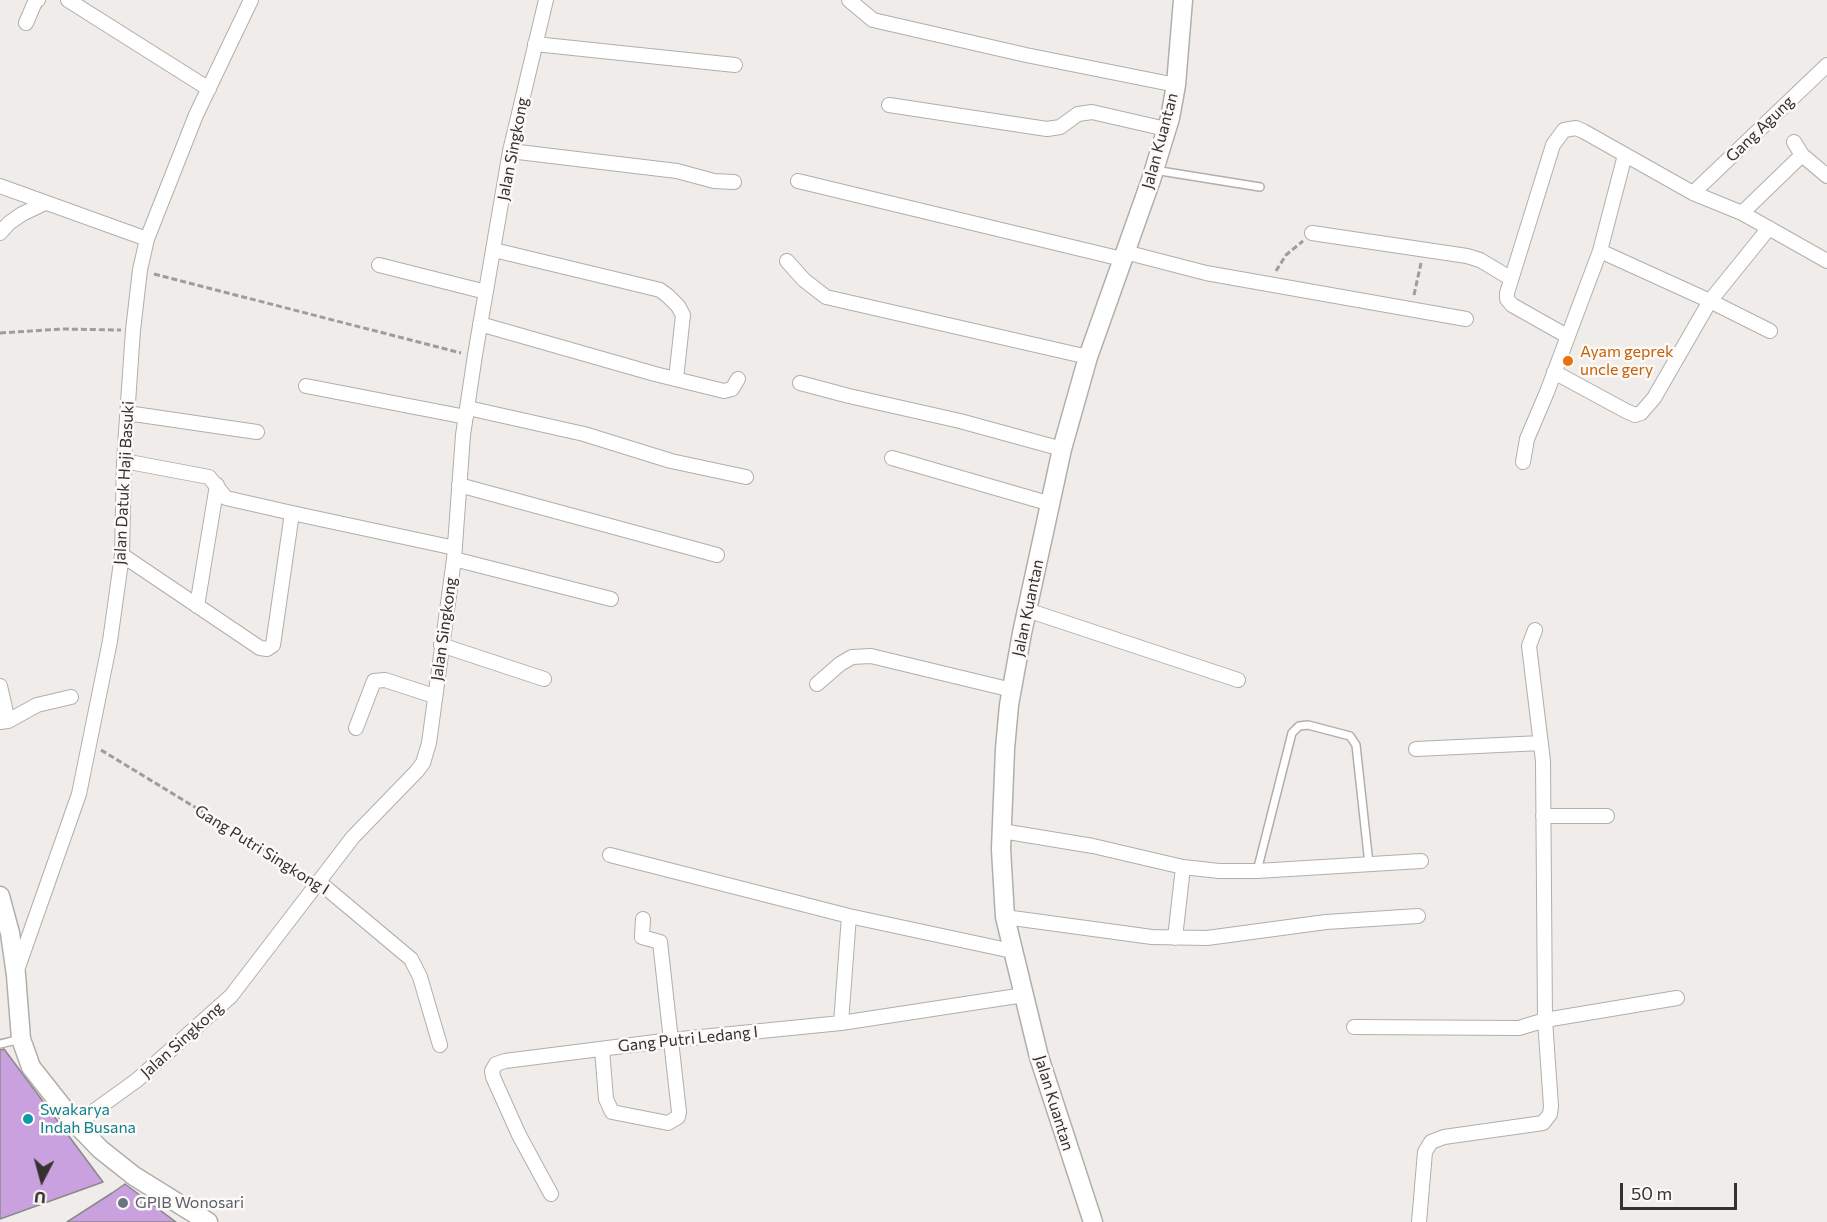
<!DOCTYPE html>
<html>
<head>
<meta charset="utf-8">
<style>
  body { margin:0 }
  #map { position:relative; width:1827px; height:1222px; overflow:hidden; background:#efece9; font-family:Commissioner,sans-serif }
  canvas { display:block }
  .north { position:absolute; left:12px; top:1150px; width:60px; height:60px; -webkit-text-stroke:4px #fcf9f6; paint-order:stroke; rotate:186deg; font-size:16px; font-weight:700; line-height:24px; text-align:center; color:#333231 }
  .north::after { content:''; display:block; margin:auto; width:21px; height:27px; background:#333231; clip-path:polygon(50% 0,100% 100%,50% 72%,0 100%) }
  .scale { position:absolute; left:1620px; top:1183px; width:117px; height:27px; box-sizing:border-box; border:3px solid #333231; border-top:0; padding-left:8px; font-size:18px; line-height:21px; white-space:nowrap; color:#333231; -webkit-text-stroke:4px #fcf9f6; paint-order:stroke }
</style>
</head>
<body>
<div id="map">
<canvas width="1827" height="1222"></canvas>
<div class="north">U</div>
<div class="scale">50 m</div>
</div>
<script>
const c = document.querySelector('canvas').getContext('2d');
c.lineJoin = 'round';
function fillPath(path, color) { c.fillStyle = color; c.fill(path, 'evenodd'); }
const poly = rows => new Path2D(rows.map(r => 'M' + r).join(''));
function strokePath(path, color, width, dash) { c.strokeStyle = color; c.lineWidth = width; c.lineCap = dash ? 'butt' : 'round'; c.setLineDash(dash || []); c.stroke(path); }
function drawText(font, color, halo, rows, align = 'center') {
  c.font = font + ' Commissioner,sans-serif'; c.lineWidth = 5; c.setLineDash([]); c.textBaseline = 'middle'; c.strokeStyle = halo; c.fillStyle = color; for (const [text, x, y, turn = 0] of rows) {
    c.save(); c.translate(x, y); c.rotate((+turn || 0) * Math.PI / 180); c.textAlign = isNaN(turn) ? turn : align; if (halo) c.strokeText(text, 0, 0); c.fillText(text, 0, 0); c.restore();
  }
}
const building = poly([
  [4,1049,103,1182,0,1219,0,1050,4,1049],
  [125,1184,176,1222,67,1222,112,1193,125,1184]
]);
fillPath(building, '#c9a1df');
strokePath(building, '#8a888b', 1.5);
const lane = poly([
  [1154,170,1260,187],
  [1257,871,1292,733,1299,726,1308,725,1350,736,1356,745,1369,864],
  [0,1044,21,1039]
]);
const street = poly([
  [68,0,209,89],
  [849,0,873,20,1026,55,1176,85],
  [26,23,35,2,38,0],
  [535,44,735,65],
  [889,105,1047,129,1060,127,1078,114,1092,112,1166,129],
  [1794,142,1802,155,1827,176],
  [510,151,677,171,714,181,734,182],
  [798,181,1122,259],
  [0,186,147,239],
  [1693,193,1827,65],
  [1742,213,1802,155],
  [0,233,9,223,22,214,45,203],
  [1312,233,1467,256,1480,260,1510,278],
  [494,250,648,287,660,290,668,296,678,306,683,315,676,379],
  [1600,251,1710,301,1770,331],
  [1125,252,1206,273,1466,319],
  [787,261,804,280,826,297,1088,357],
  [379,265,486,292],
  [480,324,655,374,724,391,732,389,738,379],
  [1567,336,1512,305,1507,299,1507,293,1553,145,1564,130,1576,128,1583,131,1693,193,1742,213,1827,261],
  [1554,372,1626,411,1635,415,1641,413,1654,398,1710,301,1769,228],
  [800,383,849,396,960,421,1062,449],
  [306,386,466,417],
  [468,408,584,434,671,461,746,477],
  [127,413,257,432],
  [892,458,1051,504],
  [124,461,209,477,226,498,292,513],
  [1523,462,1527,439,1547,392,1600,251,1625,155],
  [459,485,717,555],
  [122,555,260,648,267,649,273,645,292,513,455,548],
  [454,559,611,599],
  [197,606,217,485],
  [1027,610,1238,680],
  [441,645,544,679],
  [817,684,840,664,852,657,871,656,1012,690],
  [0,686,8,721],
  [0,722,8,721,37,705,71,697],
  [356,728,374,681,385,680,434,696],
  [1416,749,1541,743],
  [1543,816,1607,816],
  [1002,831,1093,846,1183,867,1219,871,1257,871,1421,861],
  [610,855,849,916,1012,951],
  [319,882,411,959,420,977,440,1045],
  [1005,917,1152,937,1207,938,1326,922,1418,916],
  [1175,938,1183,867],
  [16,973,79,794,110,641,122,555,124,461,133,330,140,270,147,239,196,115,251,0],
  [841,1023,849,916],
  [1354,1027,1519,1028,1545,1020,1677,998],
  [602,1049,606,1099,612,1112,668,1123,678,1117,679,1112,660,942,642,937,643,919],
  [76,1124,137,1080,231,996,353,837,417,771,423,763,429,743,454,559,463,435,475,355,510,151,546,0],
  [551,1194,519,1135,493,1077,492,1071,496,1064,505,1061,671,1040,841,1023,1024,995],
  [1419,1222,1425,1152,1431,1142,1444,1137,1543,1123,1550,1114,1551,1106,1545,1020,1543,761,1529,646,1535,630]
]);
const secondary = poly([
  [0,896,10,933,16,975,21,1039,31,1067,76,1124,100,1149,134,1176,208,1222],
  [1093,1222,1039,1057,1005,917,1001,849,1005,749,1009,705,1022,633,1062,449,1088,357,1151,180,1170,118,1176,85,1183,0]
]);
strokePath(lane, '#b1afab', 10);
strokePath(street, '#b1afab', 16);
strokePath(secondary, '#b1afab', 21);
strokePath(poly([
  [1276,271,1286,255,1303,241],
  [154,274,461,353],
  [1414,295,1421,263],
  [0,333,62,329,121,330],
  [101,750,308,876]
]), '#9f9d9b', 3, [6, 3]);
strokePath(lane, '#fff', 7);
strokePath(street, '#fff', 14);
strokePath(secondary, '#fff', 18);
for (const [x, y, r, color] of [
  [1568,361,6,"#e8710a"],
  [28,1119,6,"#0f9aa8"],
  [123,1203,6,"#6b7280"]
]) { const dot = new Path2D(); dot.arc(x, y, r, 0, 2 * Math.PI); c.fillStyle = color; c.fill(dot); strokePath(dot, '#fcf9f6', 2); }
drawText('16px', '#333231', '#fcf9f6', [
  ["Gang Agung",1760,129,-44],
  ["Jalan Kuantan",1160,141,-75],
  ["Jalan Singkong",513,149,-79],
  ["Jalan Datuk Haji Basuki",124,483,-87],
  ["Jalan Kuantan",1028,608,-78],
  ["Jalan Singkong",444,629,-82],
  ["Gang Putri Singkong I",262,850,32],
  ["Gang Putri Ledang I",688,1039,-6],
  ["Jalan Singkong",182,1040,-42],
  ["Jalan Kuantan",1054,1103,73]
]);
drawText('16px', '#c56008', '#fcf9f6', [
  ["Ayam geprek",1580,352],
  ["uncle gery",1580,370]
], 'left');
drawText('16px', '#0d838f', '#fcf9f6', [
  ["Swakarya",40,1110],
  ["Indah Busana",40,1128]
], 'left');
drawText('16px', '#5b616d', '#fcf9f6', [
  ["GPIB Wonosari",135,1203]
], 'left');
</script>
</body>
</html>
